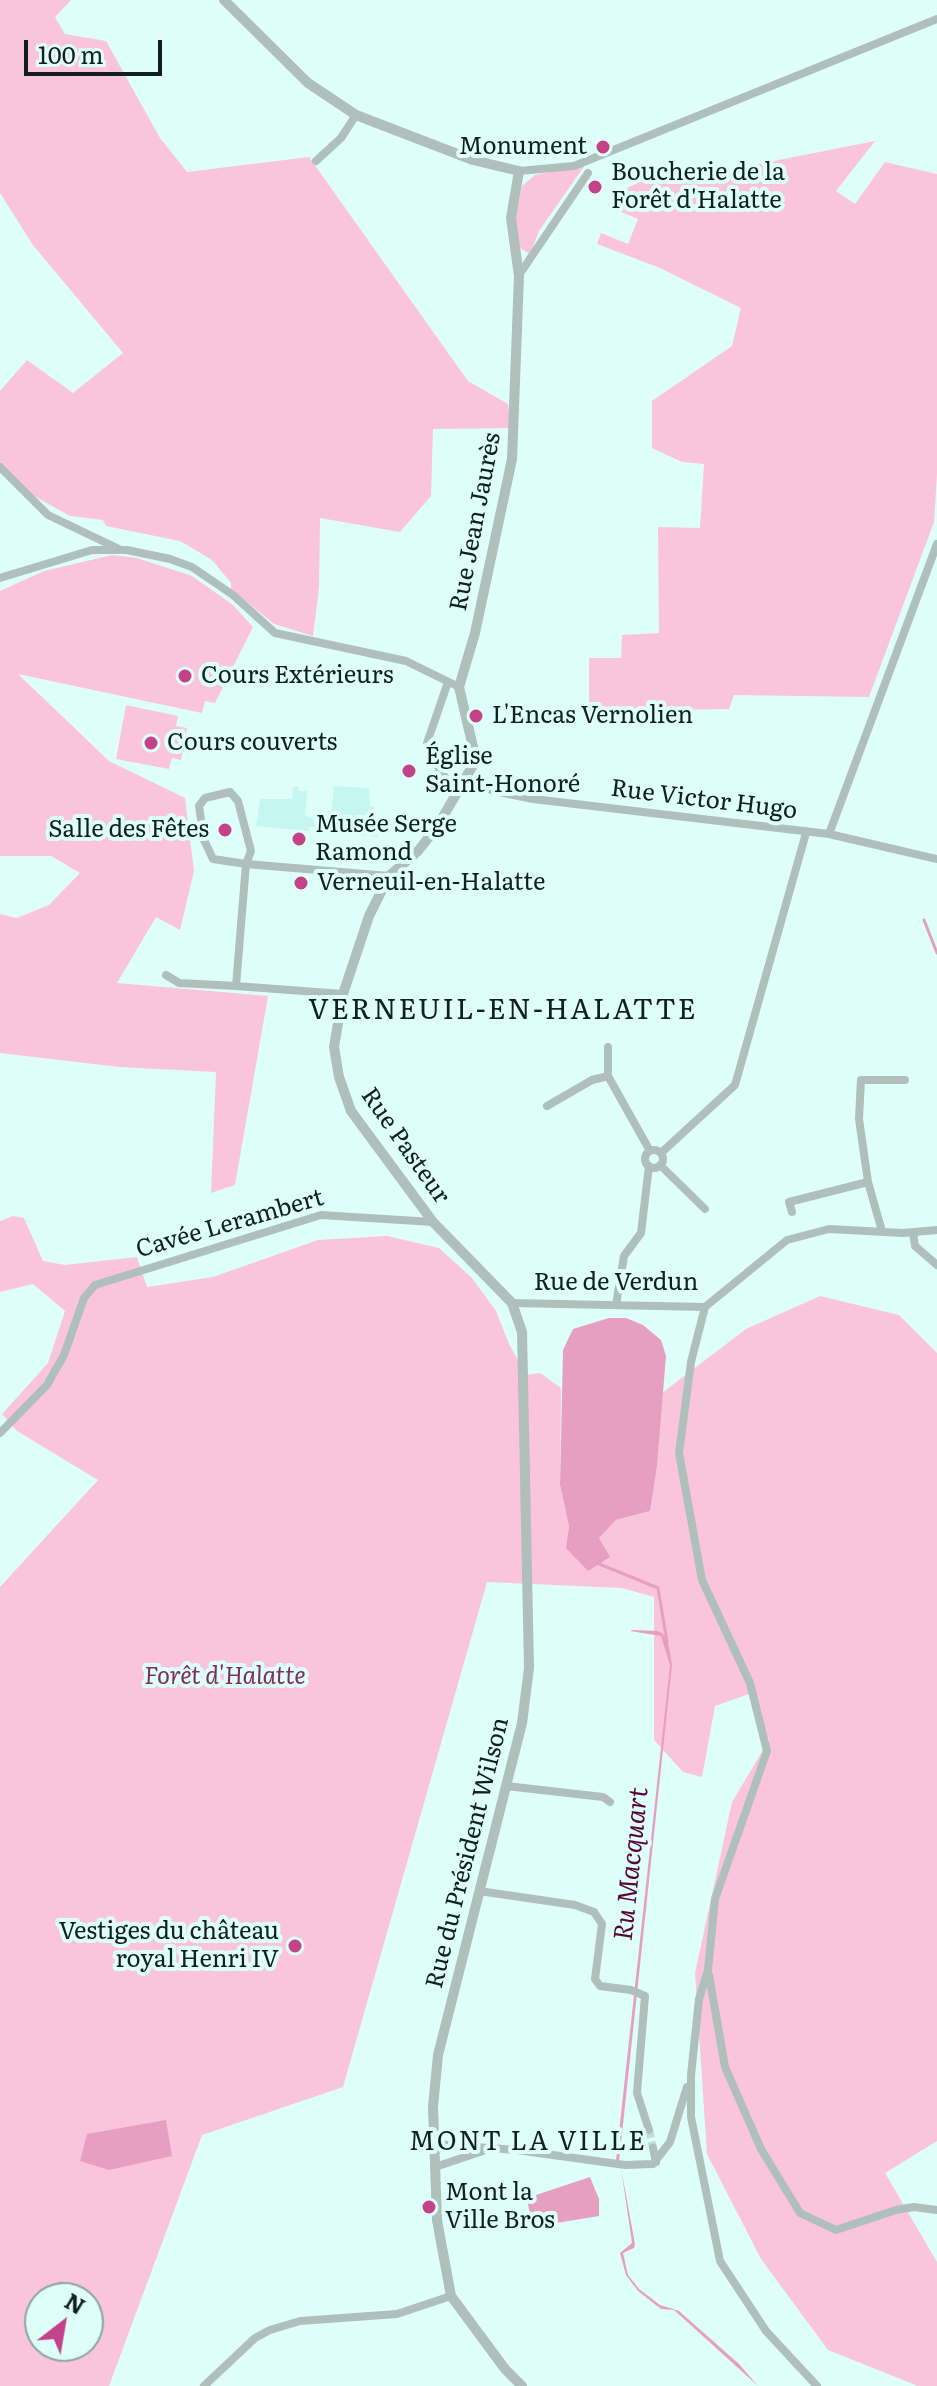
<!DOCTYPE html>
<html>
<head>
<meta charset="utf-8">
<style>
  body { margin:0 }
  #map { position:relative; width:937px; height:2386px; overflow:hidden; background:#defef9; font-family:Literata,serif }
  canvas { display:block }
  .north { position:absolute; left:24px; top:2282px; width:80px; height:80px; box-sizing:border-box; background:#defef9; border:2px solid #8ca5a1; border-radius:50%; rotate:31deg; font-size:22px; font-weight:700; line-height:32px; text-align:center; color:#11201e }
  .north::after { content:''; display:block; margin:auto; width:28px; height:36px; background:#c44289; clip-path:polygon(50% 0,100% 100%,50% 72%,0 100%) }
  .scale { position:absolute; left:24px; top:40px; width:138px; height:36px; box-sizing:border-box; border:4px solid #11201e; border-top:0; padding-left:10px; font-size:24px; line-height:28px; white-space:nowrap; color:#11201e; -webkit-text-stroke:6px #defef9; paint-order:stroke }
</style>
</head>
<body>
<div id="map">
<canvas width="937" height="2386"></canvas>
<div class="north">N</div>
<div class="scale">100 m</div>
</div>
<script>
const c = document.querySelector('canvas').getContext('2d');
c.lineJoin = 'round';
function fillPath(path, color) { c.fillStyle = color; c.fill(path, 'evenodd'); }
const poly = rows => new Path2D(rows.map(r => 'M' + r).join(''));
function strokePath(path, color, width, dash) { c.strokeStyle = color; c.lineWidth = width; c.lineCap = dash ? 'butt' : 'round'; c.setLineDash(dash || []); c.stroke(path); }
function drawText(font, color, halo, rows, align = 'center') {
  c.font = font + ' Literata,serif'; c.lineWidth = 8; c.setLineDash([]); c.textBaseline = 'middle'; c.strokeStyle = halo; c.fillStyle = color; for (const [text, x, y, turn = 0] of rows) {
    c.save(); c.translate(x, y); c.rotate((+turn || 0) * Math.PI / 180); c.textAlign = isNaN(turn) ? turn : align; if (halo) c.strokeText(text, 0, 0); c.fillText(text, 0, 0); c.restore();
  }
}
fillPath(poly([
  [298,786,299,791,307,791,305,816,315,818,314,827,309,827,309,831,256,826,260,799,292,799,293,787],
  [334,786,369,788,370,806,374,807,378,837,325,832,325,828,320,828,321,818,331,819]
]), '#c5f7f0');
fillPath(poly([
  [0,0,71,0,55,17,65,34,106,41,160,138,187,172,309,157,468,381,508,404,511,428,433,429,431,496,400,532,320,518,319,588,313,636,274,624,231,589,231,583,212,560,180,541,106,526,103,520,70,516,25,491,0,462,0,391,27,360,73,393,123,353,33,245,0,193],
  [875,141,836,191,855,204,885,162,937,174,937,474,934,522,869,697,734,695,729,709,589,711,589,658,621,658,622,635,659,633,658,527,700,528,704,464,682,462,652,448,652,401,732,346,741,308,660,268,597,244,601,233,628,244,638,219,607,206,623,190,639,182,723,171],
  [585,165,539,231,530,254,520,248,515,220,522,186,535,175],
  [112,555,137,558,192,576,233,605,253,627,215,703,205,701,202,713,18,674,109,761,185,798,194,871,180,930,156,917,117,983,268,996,235,1185,211,1193,216,1072,119,1067,0,1053,0,914,17,918,49,905,80,873,51,856,0,856,0,591,44,571],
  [126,705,178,716,176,726,187,728,181,760,172,758,169,769,116,759],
  [13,1216,24,1218,43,1261,65,1265,137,1257,147,1287,213,1277,318,1240,387,1236,439,1248,472,1278,496,1311,509,1344,526,1375,540,1373,561,1388,560,1485,569,1526,566,1548,599,1538,616,1520,650,1511,662,1393,746,1329,820,1296,899,1315,937,1353,937,2141,885,2173,937,2262,937,2386,918,2386,828,2350,761,2259,707,2154,695,1973,732,1802,769,1740,749,1694,715,1706,702,1777,683,1772,654,1740,654,1597,622,1588,487,1582,343,2087,202,2135,109,2386,0,2386,0,1587,98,1480,17,1431,2,1414,48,1363,65,1311,33,1284,0,1292,0,1221],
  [40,2298,88,2298,88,2346,40,2346]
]), '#fbc4dd');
fillPath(poly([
  [609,1318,626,1318,643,1325,661,1340,666,1356,657,1465,650,1511,616,1520,599,1538,610,1557,588,1571,566,1548,569,1526,560,1485,563,1350,573,1329],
  [633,1630,658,1631,663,1634,668,1642,672,1665,619,2162,616,2160,670,1665,661,1636,630,1631],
  [166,2120,172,2156,109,2170,80,2161,87,2134],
  [621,2168,635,2244,634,2248,623,2253,628,2275,639,2289,660,2305,679,2311,739,2364,758,2386,674,2310,661,2309,638,2291,626,2275,620,2253,632,2243],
  [590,2177,599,2199,599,2216,532,2227,527,2198]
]), '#e69fc0');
strokePath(poly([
  [924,920,937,953],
  [597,1563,658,1588,667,1642]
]), '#e69fc0', 3);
strokePath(poly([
  [649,2130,653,2148]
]), '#bfddd8', 8, [8, 4]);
strokePath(poly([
  [316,161,341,138,356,115],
  [519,171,574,166,937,19],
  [519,275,588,173],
  [0,467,48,515,119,549],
  [0,578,92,550,127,550,170,559,192,567,233,595,275,633,406,661,459,687],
  [448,682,427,743,441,773,459,792],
  [468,779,494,791,533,799,829,834,937,859],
  [230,792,238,801,251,851,246,864,213,859,204,840,199,806,205,798,230,792],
  [829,834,937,544],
  [166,975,179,983,236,986,246,864,389,876],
  [236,986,343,994],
  [608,1047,608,1076,650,1151],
  [547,1106,592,1080,608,1076],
  '645 1159a9 9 0 1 1 18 0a9 9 0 1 1-18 0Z',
  [661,1153,735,1085,806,833],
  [660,1165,705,1209],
  [868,1182,859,1119,861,1080,905,1080],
  [792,1212,789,1202,868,1182,882,1231],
  [913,1233,915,1246,937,1265],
  [512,1303,705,1307,787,1240,829,1229,903,1233,937,1230],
  [616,1305,624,1256,641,1233,649,1166],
  [705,1307,691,1362,679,1453,702,1580,750,1683,767,1751,715,1899,708,1970,699,1999,691,2075,691,2117,720,2261,766,2331,817,2386],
  [0,1433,47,1385,64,1355,84,1298,95,1285,321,1215,433,1222],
  [506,1786,603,1797,610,1802],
  [479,1891,575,1905,594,1912,602,1924,595,1979,600,1986,631,1990,645,1996,637,2093,649,2130],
  [709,1975,725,2067,761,2149,800,2213,836,2230,896,2210,914,2207,937,2210],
  [434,2144,517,2150,625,2165,653,2164,670,2142,687,2087],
  [653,2148,656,2162],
  [435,2167,483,2151],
  [204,2386,255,2338,270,2330,300,2321,397,2314,451,2296]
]), '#aebfbc', 8);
strokePath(poly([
  [224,0,308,83,356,115,473,160,519,171,511,218,519,276,512,459,475,633,459,687,476,760,437,827,418,851,389,876,369,916,343,994,334,1047,339,1077,351,1111,433,1222,512,1303,522,1332,529,1668,522,1723,438,2055,433,2107,437,2220,451,2296,505,2369,522,2386]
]), '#aebfbc', 10);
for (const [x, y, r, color] of [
  [603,147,8,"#c44289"],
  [595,187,8,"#c44289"],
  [185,676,8,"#c44289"],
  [476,716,8,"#c44289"],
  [151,743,8,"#c44289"],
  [409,771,8,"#c44289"],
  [225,830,8,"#c44289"],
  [299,839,8,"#c44289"],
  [301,883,8,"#c44289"],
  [295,1946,8,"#c44289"],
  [429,2207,8,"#c44289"]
]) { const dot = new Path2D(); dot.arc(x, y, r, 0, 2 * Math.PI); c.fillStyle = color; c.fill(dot); strokePath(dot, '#defef9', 3); }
drawText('24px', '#11201e', '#defef9', [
  ["Monument",587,147,"right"],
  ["Boucherie de la",611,173],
  ["Forêt d'Halatte",611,201],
  ["Cours Extérieurs",201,676],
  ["L'Encas Vernolien",492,716],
  ["Cours couverts",167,743],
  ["Église",425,757],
  ["Saint-Honoré",425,785],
  ["Musée Serge",315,825],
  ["Ramond",315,853],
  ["Salle des Fêtes",209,830,"right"],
  ["Verneuil-en-Halatte",317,883],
  ["Vestiges du château",279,1932,"right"],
  ["royal Henri IV",279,1960,"right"],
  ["Mont la",445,2193],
  ["Ville Bros",445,2221]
], 'left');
drawText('24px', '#11201e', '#defef9', [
  ["Rue Jean Jaurès",476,522,-79],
  ["Rue Victor Hugo",704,800,7],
  ["Rue Pasteur",405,1146,55],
  ["Cavée Lerambert",230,1224,-16],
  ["Rue de Verdun",616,1283],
  ["Rue du Président Wilson",468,1853,-76]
]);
drawText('italic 24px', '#802e5a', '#defef9', [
  ["Forêt d'Halatte",225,1677]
]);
drawText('italic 26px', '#590438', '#defef9', [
  ["Ru Macquart",632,1864,-84]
]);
c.letterSpacing = '2px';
drawText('26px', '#11201e', '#defef9', [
  ["MONT LA VILLE",528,2142]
]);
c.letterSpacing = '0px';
c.letterSpacing = '2px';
drawText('28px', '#11201e', '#defef9', [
  ["VERNEUIL-EN-HALATTE",503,1011]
]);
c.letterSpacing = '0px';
</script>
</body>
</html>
